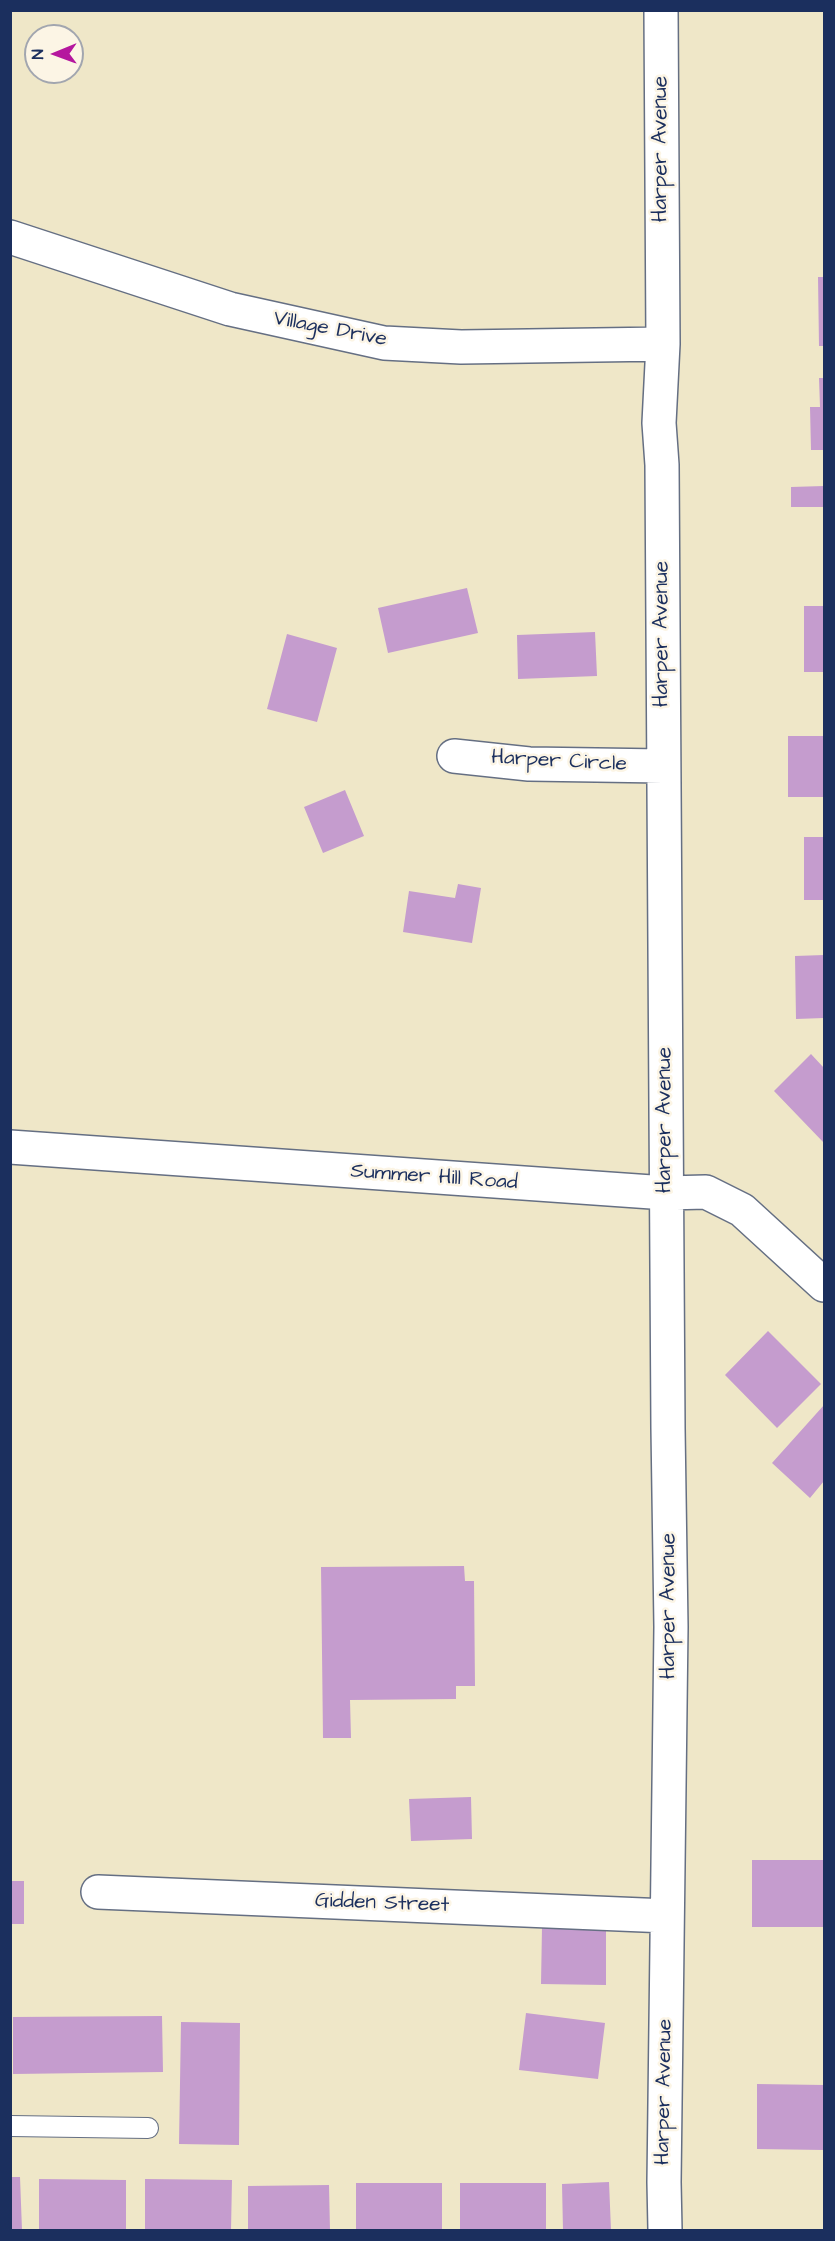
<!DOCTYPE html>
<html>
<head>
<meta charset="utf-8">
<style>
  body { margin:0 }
  #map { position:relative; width:835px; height:2241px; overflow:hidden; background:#efe7c8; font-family:"Architects Daughter",sans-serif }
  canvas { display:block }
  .frame { position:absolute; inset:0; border:12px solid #1b2f5e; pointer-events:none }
  .north { position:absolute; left:24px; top:24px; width:60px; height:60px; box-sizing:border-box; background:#fcf5e5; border:2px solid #a2a6af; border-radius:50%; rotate:269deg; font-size:16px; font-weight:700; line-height:24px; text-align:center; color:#1b2f5e }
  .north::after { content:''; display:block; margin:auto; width:21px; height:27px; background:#b5179e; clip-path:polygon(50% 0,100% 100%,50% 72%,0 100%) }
</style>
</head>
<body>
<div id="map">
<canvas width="835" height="2241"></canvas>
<div class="frame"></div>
<div class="north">N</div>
</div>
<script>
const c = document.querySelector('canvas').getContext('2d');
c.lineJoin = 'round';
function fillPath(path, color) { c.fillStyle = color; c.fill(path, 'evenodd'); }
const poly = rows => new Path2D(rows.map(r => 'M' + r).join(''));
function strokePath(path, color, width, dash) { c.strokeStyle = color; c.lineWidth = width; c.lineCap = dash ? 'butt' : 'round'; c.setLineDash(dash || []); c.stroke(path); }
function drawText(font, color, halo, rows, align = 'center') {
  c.font = font + ' "Architects Daughter",sans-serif'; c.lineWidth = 5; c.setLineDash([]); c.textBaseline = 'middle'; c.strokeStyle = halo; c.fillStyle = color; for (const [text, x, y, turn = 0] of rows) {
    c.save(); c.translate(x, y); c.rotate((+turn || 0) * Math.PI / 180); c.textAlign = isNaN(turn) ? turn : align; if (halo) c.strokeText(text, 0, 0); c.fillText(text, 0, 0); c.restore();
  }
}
fillPath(poly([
  [818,277,824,277,824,346,819,346],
  [819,378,824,378,824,450,811,450,810,407,820,407],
  [824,486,824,507,791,507,791,487],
  [467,588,478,633,388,653,378,608],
  [804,606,824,606,824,672,804,672],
  [595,632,597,676,518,679,517,635],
  [287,634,337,648,317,722,267,709],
  [788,736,824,736,824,797,788,797],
  [345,790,364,836,323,853,304,807],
  [804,837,824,837,824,900,804,900],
  [458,884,481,888,472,943,403,932,409,891,455,898],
  [824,955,824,1018,796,1019,795,956],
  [811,1054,824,1068,824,1143,774,1091],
  [768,1331,821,1384,777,1428,725,1375],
  [824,1405,824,1481,810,1498,772,1463],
  [464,1566,465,1581,474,1581,475,1686,456,1686,456,1699,350,1700,351,1738,323,1738,321,1567],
  [471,1797,472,1839,411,1841,409,1799],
  [752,1860,824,1860,824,1927,752,1927],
  [10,1881,24,1881,24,1924,10,1924],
  [542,1927,606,1928,606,1985,541,1984],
  [526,2013,605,2023,598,2079,519,2070],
  [162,2016,163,2072,13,2074,13,2017],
  [181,2022,240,2023,239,2145,179,2144],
  [757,2084,824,2085,824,2150,757,2149],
  [10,2177,20,2177,22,2230,10,2230],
  [39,2179,126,2180,126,2230,39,2230],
  [145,2179,232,2180,231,2230,145,2230],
  [609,2182,611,2230,563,2230,562,2184],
  [356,2183,442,2183,442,2230,356,2230],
  [460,2183,546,2183,546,2230,460,2230],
  [329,2185,330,2230,248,2230,248,2186]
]), '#c59cce');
const service = poly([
  [10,2126,148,2128]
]);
const minor = poly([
  [661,10,663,344,659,423,662,465,668,1428,671,1627,664,2182,665,2230],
  [10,237,230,309,384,343,461,347,663,344],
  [454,756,529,764,663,766],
  [10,1147,666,1193,706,1192,742,1210,824,1285],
  [98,1892,667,1916]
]);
strokePath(service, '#656f83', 22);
strokePath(minor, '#656f83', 36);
strokePath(service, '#fff', 20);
strokePath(minor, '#fff', 33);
drawText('21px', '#1b2f5e', '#fcf5e5', [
  ["Harper Avenue",662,149,-90],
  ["Village Drive",330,330,11],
  ["Harper Avenue",663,634,-90],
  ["Harper Circle",559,762,3],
  ["Harper Avenue",666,1120,-90],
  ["Summer Hill Road",434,1178,4],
  ["Harper Avenue",670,1606,-90],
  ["Gidden Street",382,1904,2],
  ["Harper Avenue",665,2092,-89]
]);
</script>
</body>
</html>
